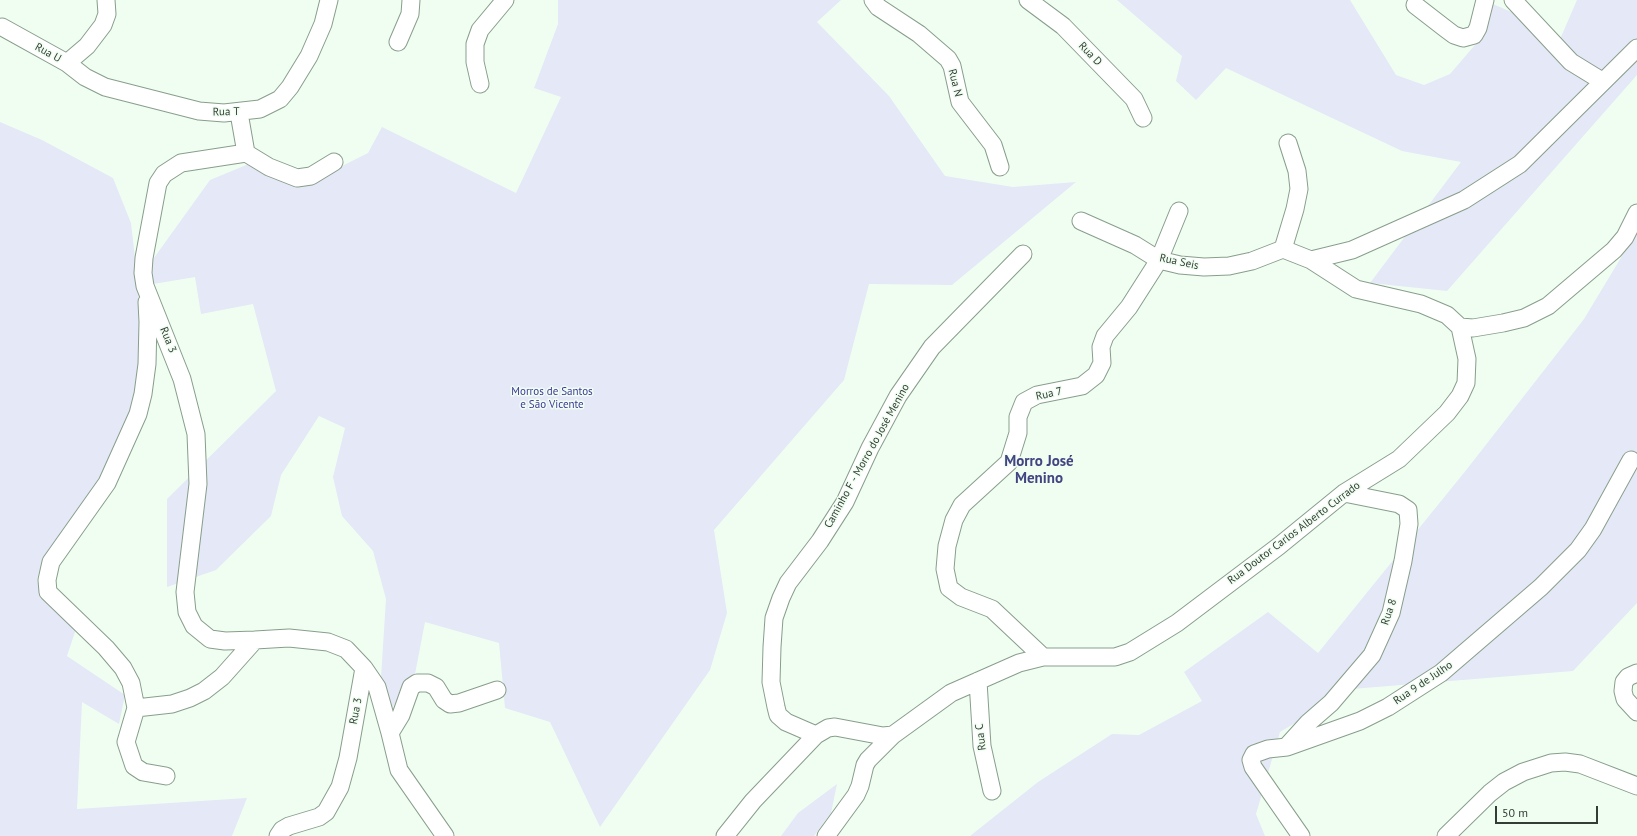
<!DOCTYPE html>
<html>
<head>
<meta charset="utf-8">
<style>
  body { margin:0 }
  #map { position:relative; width:1637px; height:836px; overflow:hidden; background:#f0fef2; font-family:"PT Sans",sans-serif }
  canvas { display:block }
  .scale { position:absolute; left:1495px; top:806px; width:103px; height:18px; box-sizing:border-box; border:2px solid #343d35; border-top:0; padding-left:5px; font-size:12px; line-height:14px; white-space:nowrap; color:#343d35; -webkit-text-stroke:3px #f0fef2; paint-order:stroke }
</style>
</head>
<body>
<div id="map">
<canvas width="1637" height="836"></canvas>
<div class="scale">50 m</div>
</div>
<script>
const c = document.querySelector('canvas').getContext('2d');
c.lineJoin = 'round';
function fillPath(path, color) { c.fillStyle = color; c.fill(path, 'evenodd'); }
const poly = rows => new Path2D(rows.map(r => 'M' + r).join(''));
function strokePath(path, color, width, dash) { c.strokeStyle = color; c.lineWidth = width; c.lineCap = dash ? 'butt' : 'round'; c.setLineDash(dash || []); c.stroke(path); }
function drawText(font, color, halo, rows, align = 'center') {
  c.font = font + ' "PT Sans",sans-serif'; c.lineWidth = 3; c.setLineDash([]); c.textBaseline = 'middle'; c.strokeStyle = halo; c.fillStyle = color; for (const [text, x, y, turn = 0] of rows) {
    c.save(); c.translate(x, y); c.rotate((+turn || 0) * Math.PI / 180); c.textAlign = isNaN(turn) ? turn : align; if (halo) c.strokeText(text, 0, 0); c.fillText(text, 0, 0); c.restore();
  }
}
fillPath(poly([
  [558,0,841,0,817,22,889,96,945,176,1013,187,1076,182,952,285,869,284,844,380,714,530,727,613,710,670,600,827,550,722,505,708,499,643,425,622,415,674,392,708,381,677,386,599,373,551,342,516,333,477,345,428,319,416,281,475,271,516,216,570,167,587,167,499,276,391,253,304,201,314,195,277,153,284,151,262,210,180,251,163,308,183,368,153,382,127,516,193,561,97,534,88,558,24],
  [1117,0,1350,0,1396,75,1424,85,1450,74,1480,39,1486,1,1516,14,1554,53,1577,0,1637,0,1637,75,1447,291,1370,283,1461,162,1402,151,1226,68,1196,100,1176,81,1182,56],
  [0,122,42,140,113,178,131,223,142,319,137,395,100,481,43,559,37,579,39,590,76,629,67,656,125,695,119,724,82,702,77,809,247,798,232,836,0,836],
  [1637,231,1637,603,1573,671,1352,689,1280,732,1256,814,1265,836,970,836,1038,782,1112,734,1139,735,1202,701,1184,672,1268,612,1318,653,1467,469,1584,319],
  [837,784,831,813,814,836,781,836,798,813]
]), '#e5e8f6');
const minor = poly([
  [873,0,878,7,919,34,948,59,952,66,960,102,993,145,1000,167],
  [1028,0,1063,26,1134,99,1143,118],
  [1513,0,1571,62,1602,81],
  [1415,5,1446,29,1454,35,1463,38,1474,35,1478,28,1485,0],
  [2,27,67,63,87,46,103,25,107,14,106,0],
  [398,42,410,14,411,0],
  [67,63,85,77,105,87,199,111,224,113,260,109,280,99,290,87,309,56,323,24,329,0],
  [480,84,475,62,475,44,480,30,505,0],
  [239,113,246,153],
  [1081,221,1135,245,1159,260,1180,265,1204,267,1229,266,1252,261,1283,249,1311,260,1356,289,1421,304,1447,315,1460,327],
  [1283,249,1295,209,1299,189,1297,171,1288,143],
  [1311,260,1352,250,1464,200,1520,164,1637,48],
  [255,640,225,641,210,639,194,626,187,612,185,592,198,484,196,434,182,379,145,286,143,273,144,258,158,183,164,174,181,163,246,153,269,167,297,178,311,176,334,162],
  [1043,657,992,609,961,597,949,588,945,569,947,546,954,520,962,505,1009,462,1018,433,1018,417,1024,402,1037,395,1082,386,1096,375,1102,363,1101,347,1105,336,1129,307,1159,260,1179,211],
  [364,668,377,687,390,733],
  [1637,673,1628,677,1624,682,1623,691,1625,699,1637,712],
  [978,681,982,746,992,791],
  [136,708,131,683,123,668,106,648,48,592,47,580,51,562,107,483,138,414,143,394,147,364,148,322,147,302],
  [816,735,786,722,778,715,776,707,771,682,772,647,774,618,781,598,788,583,820,541,845,502,870,448,898,396,932,347,1023,254],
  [1288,745,1308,723,1331,703,1372,655,1391,613,1403,561,1409,524,1408,510,1399,504,1344,493],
  [166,776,143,772,134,766,126,742,136,708,172,704,190,698,204,691,222,677,255,640,289,638,328,642,346,649,364,668,348,758,340,787,326,812,319,817,289,826,282,830,278,836],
  [445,836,399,770,390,733,401,715,411,687,417,683,428,683,436,687,444,700,450,704,459,703,497,690],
  [725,836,753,801,816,735,828,728,835,727,883,736,893,735],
  [826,836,856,795,860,786,865,765,868,760,893,735,951,693,1019,663,1043,657,1115,657,1130,652,1177,623,1279,546,1344,493,1399,459,1447,413,1460,396,1466,383,1467,359,1460,327,1473,328,1503,323,1524,318,1548,306,1614,250,1625,237,1637,213],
  [1301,836,1253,767,1251,760,1254,754,1268,749,1287,747,1360,721,1388,707,1441,673,1541,587,1578,550,1593,529,1631,460],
  [1446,836,1490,793,1504,782,1523,772,1551,763,1565,762,1580,764,1637,786]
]);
strokePath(minor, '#889e8b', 19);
strokePath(minor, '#fff', 17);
drawText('11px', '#343d35', '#f0fef2', [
  ["Rua U",48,53,29],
  ["Rua D",1090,54,46],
  ["Rua N",955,83,76],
  ["Rua T",226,112,-1],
  ["Rua Seis",1179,262,12],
  ["Rua 3",168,340,68],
  ["Rua 7",1049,394,-13],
  ["Caminho F - Morro do José Menino",867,456,-61],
  ["Rua Doutor Carlos Alberto Currado",1294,533,-37],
  ["Rua 8",1389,612,-71],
  ["Rua 9 de Julho",1423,683,-34],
  ["Rua 3",356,711,-79],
  ["Rua C",981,737,-97]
]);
drawText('11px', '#3d389c', '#f0fef2', [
  ["Morros de Santos",552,392],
  ["e São Vicente",552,405]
]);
drawText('bold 15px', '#424582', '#f0fef2', [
  ["Morro José",1039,462],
  ["Menino",1039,479]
]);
</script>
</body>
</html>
